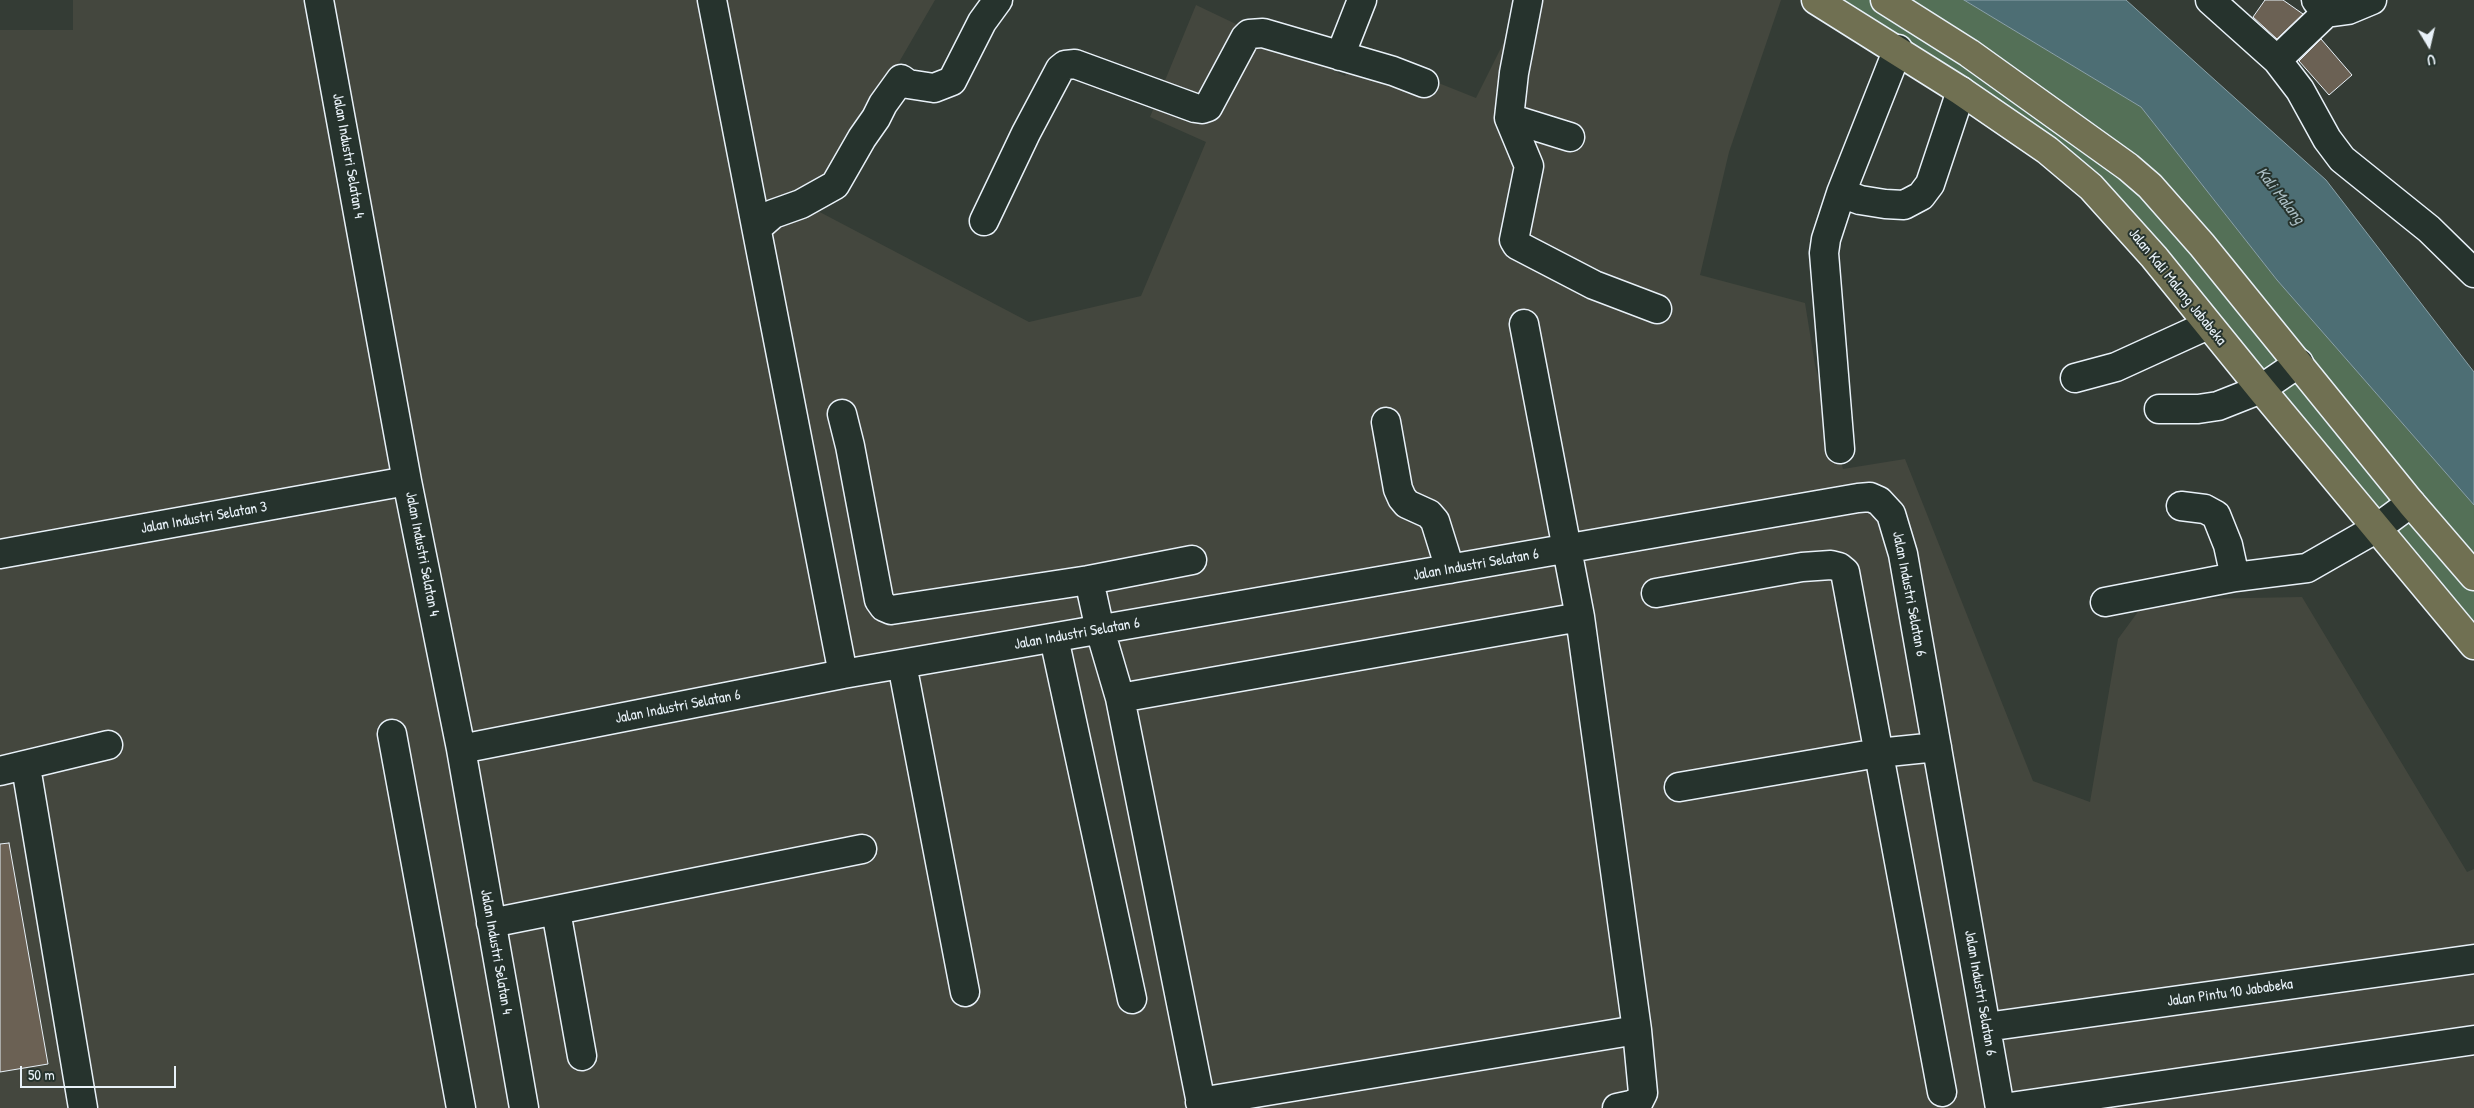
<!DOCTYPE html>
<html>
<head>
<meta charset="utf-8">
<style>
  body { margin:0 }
  #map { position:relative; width:2474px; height:1108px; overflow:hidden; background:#343c35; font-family:"Patrick Hand",sans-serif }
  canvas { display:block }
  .north { position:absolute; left:2404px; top:20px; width:50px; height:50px; -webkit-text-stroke:4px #26332d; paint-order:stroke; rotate:171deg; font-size:14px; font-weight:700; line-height:20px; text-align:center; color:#e8f1f8 }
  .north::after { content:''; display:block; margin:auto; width:18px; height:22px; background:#e8f1f8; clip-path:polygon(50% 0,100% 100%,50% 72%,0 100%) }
  .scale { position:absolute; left:20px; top:1066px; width:156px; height:22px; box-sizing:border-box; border:2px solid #e8f1f8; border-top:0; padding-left:6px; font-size:15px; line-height:18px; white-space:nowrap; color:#e8f1f8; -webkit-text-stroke:4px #26332d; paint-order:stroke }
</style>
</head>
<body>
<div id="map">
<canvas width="2474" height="1108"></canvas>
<div class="north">U</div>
<div class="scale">50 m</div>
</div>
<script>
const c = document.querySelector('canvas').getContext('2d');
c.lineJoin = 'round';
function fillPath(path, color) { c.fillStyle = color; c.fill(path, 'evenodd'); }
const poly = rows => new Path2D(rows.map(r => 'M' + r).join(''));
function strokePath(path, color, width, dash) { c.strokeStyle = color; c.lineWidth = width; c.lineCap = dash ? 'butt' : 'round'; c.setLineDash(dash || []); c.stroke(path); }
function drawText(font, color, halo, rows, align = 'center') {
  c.font = font + ' "Patrick Hand",sans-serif'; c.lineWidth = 4; c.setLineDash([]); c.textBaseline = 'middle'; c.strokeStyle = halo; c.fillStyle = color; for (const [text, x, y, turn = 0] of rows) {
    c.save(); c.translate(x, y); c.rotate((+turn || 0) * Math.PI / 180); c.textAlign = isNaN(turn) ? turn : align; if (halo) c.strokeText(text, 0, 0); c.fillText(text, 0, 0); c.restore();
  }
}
fillPath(poly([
  [73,0,935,0,814,209,1029,322,1141,296,1206,142,1150,117,1196,5,1345,76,1361,52,1476,98,1519,12,1518,0,1781,0,1729,152,1700,275,1805,303,1815,365,1843,469,1905,459,2033,781,2090,802,2118,639,2140,609,2193,599,2302,597,2467,872,2474,869,2474,1108,0,1108,0,30,73,30]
]), '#44473e');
fillPath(poly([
  [1816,0,1964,0,2141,107,2277,280,2474,505,2474,645,2118,215]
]), '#547057');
const water = poly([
  [1964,0,2126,0,2326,180,2474,372,2474,505,2277,280,2141,107,1964,0]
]);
fillPath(water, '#4d6e74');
strokePath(water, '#8ba2a9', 1);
const building = poly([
  [2265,0,2283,0,2303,14,2277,39,2253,17,2265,0],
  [2321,39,2352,75,2329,95,2299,61,2321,39],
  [9,843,48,1064,0,1072,0,844,9,843]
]);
fillPath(building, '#6b6154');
strokePath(building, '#e8f1f8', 1);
const minor = poly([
  [319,0,407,481,461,749,524,1108],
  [712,0,843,674],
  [1528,0,1514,73,1509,118,1529,166,1514,240,1517,245,1594,285,1657,309],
  [2210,0,2277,60,2300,90,2327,139,2342,159,2429,229,2474,273],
  [2326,13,2348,10,2372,0],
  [1340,56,1362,0],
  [2277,60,2326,13,2316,0],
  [1509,118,1570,137],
  [1841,193,1860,200,1885,204,1904,205,1921,196,1930,184,1961,91],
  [984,221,1026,133,1060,69,1065,65,1075,64,1195,108,1202,109,1208,107,1245,38,1249,34,1263,33,1393,71,1424,83],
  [757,228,773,214,801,204,835,185,862,138,876,118,883,104,901,79,908,84,934,88,952,81,982,22,998,0],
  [1524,324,1580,617,1637,1030,1643,1093,1639,1101,1631,1105,1617,1108],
  [2075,378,2116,367,2208,325],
  [2159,409,2198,409,2218,406,2261,389,2299,363],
  [842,414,850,446,879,600,884,607,891,610,1089,580,1192,560],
  [1386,422,1398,489,1402,498,1407,504,1429,514,1435,521,1450,569],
  [1840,449,1824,253,1826,239,1841,193,1898,49],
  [2181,506,2205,509,2216,515,2228,545,2235,577],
  [0,554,407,481],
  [1089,580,1100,630,1120,698,1202,1108],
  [1656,593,1802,567,1831,565,1839,567,1845,572,1942,1092],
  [2105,602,2235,577,2307,568,2377,528,2411,503],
  [1054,638,1132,999],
  [902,664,965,992],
  [1120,698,1580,617],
  [392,734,461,1108],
  [461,749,843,674,1858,498,1870,497,1879,501,1891,514,1903,554,2000,1108],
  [26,767,83,1108],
  [0,771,108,745],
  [1679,787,1878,753,1937,747],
  [556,911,582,1056],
  [491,923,862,849],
  [1986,1027,2474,959],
  [1200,1102,1637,1030],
  [2003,1108,2474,1040]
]);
const major = poly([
  [1816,0,1961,91,2047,150,2091,187,2154,257,2261,389,2474,645],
  [1885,0,1969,53,2128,167,2150,186,2202,245,2411,503,2474,576]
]);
strokePath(minor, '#e8f1f8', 31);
strokePath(major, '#e8f1f8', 31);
strokePath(minor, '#26332d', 28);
strokePath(major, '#707052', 28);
drawText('15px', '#e8f1f8', '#26332d', [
  ["Jalan Industri Selatan 4",348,156,80],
  ["Jalan Kali Malang Jababeka",2177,287,51],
  ["Jalan Industri Selatan 3",204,518,-10],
  ["Jalan Industri Selatan 4",422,554,79],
  ["Jalan Industri Selatan 6",1476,565,-10],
  ["Jalan Industri Selatan 6",1909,594,79],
  ["Jalan Industri Selatan 6",1077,634,-10],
  ["Jalan Industri Selatan 6",678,707,-11],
  ["Jalan Industri Selatan 4",496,952,80],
  ["Jalan Industri Selatan 6",1980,993,80],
  ["Jalan Pintu 10 Jababeka",2230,993,-8]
]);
drawText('italic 16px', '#aabdc3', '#26332d', [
  ["Kali Malang",2280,196,52]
]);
</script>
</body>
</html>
